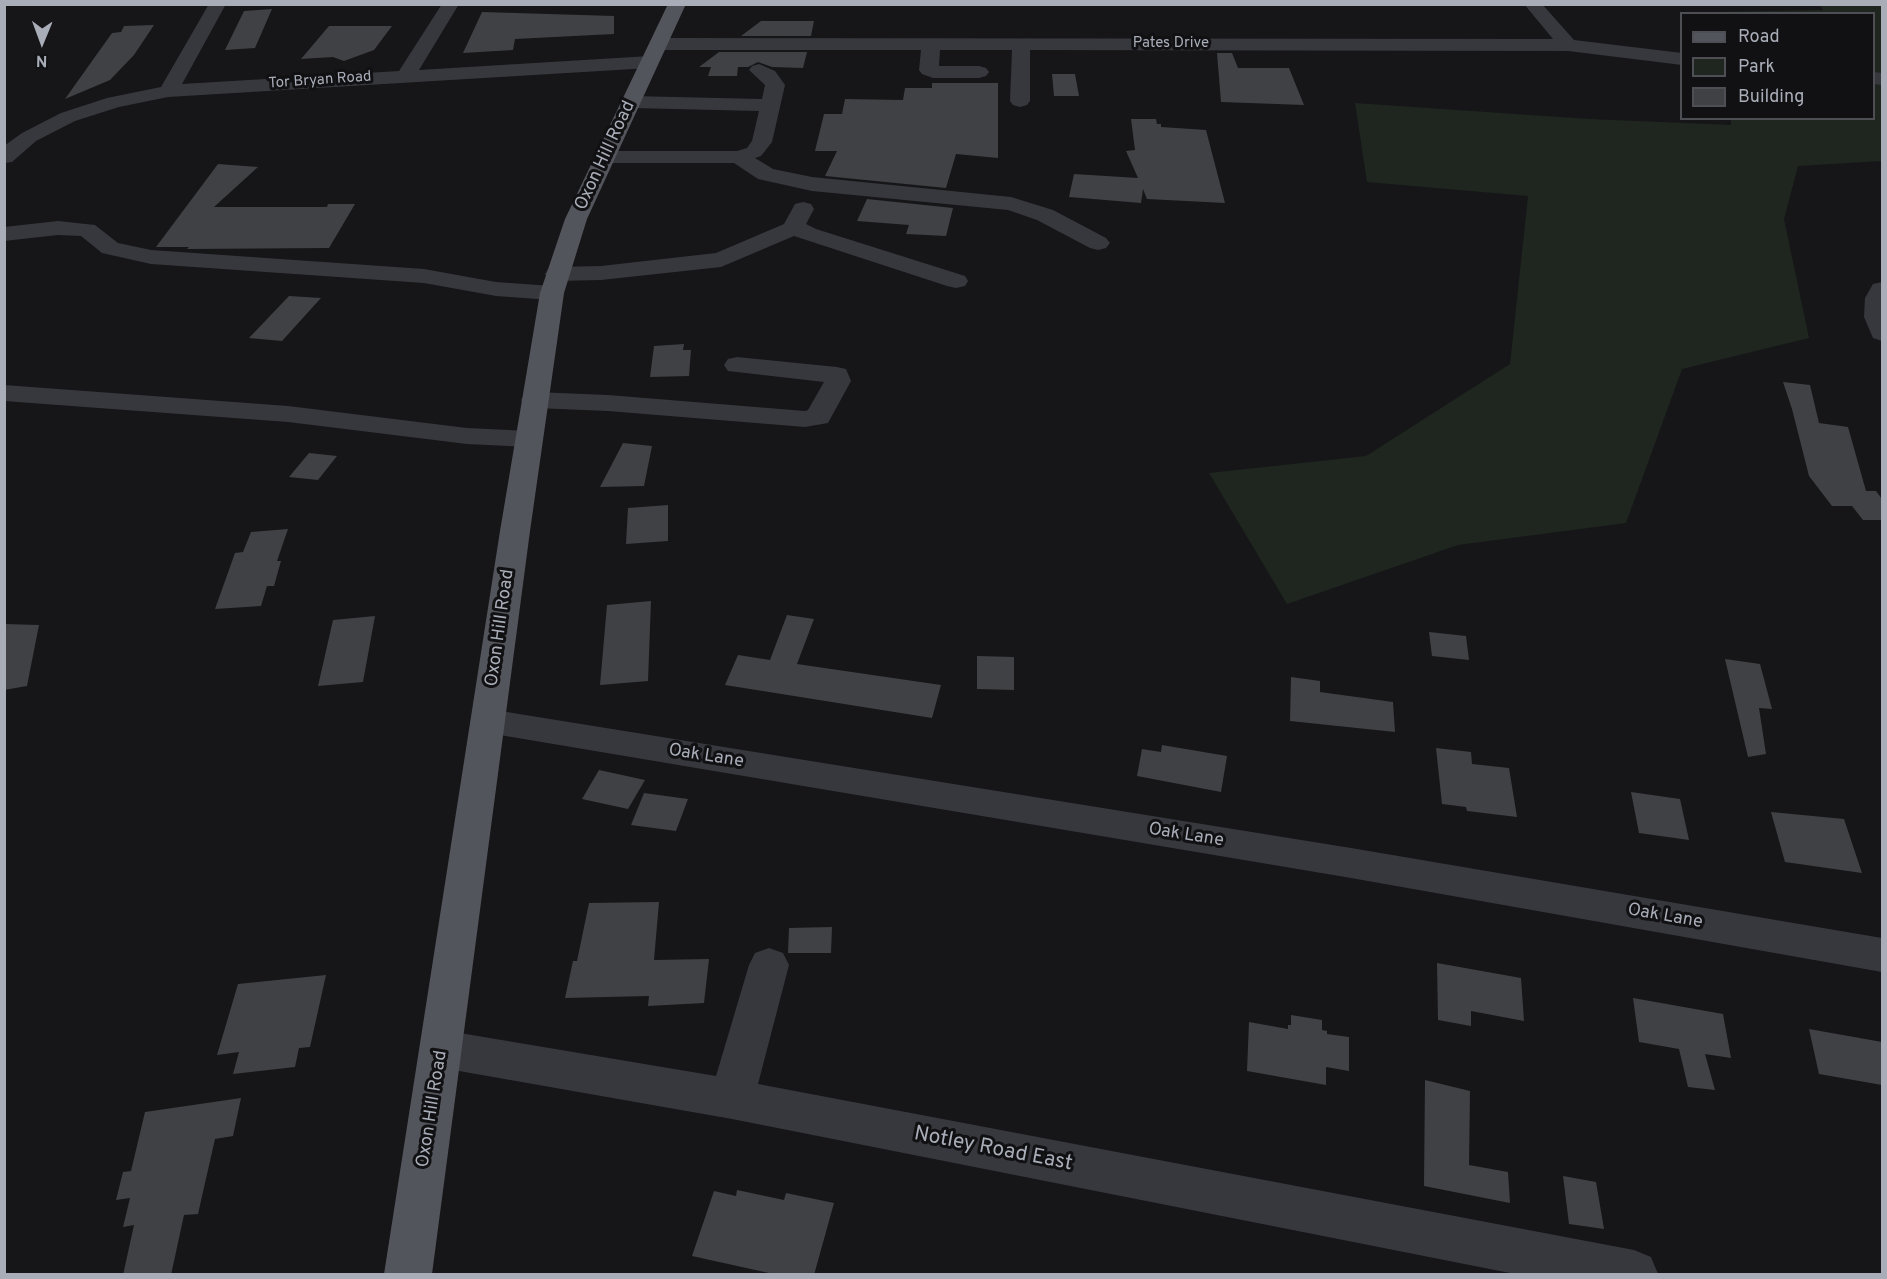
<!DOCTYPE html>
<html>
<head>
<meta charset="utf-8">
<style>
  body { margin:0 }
  #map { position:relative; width:1887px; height:1279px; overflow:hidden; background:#161618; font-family:Overpass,sans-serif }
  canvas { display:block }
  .frame { position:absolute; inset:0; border:6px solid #a8adb8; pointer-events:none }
  .legend { position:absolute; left:1680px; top:12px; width:195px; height:108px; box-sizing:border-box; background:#111113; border:2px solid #4d4f55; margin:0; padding:8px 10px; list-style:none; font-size:18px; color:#a8adb8 }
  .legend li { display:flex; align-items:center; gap:12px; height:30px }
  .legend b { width:30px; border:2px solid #4d4f55 }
  .north { position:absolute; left:12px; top:12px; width:60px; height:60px; -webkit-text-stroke:4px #111113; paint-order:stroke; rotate:181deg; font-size:16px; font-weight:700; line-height:24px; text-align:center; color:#a8adb8 }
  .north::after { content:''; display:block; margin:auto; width:21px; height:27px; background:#a8adb8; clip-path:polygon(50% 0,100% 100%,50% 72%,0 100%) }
</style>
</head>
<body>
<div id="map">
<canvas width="1887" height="1279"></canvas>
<div class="frame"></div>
<ul class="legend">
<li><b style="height:8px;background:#53555c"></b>Road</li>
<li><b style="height:16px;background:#1e261f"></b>Park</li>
<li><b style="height:16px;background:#404145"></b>Building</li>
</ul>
<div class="north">N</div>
</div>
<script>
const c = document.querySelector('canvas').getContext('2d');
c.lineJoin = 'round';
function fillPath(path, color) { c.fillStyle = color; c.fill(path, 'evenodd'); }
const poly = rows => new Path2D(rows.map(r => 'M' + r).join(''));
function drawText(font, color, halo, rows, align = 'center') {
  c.font = font + ' Overpass,sans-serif'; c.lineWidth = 6; c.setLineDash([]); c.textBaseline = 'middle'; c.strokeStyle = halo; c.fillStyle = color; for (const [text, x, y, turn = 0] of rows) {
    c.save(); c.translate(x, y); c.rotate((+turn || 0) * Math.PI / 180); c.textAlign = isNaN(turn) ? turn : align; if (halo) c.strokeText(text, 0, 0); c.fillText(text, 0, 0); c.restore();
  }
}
fillPath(poly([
  [1819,4,1882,5,1882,161,1798,166,1784,219,1809,338,1682,369,1626,523,1458,545,1287,604,1209,473,1366,456,1510,364,1528,196,1367,182,1355,103,1589,119,1731,125,1731,119,1874,118,1874,14,1715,12,1823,10]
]), '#1e261f');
fillPath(poly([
  [272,9,255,48,225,50,244,11],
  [482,12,614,16,614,34,515,39,513,50,463,53],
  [761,21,814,21,811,36,741,36],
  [154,25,134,55,110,80,65,99,112,33,121,32,124,26],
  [329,26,392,26,374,50,344,61,333,57,301,59],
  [719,52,807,52,803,68,772,67,758,62,748,67,738,67,737,76,708,76,711,67,699,67],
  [1217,53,1232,53,1238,68,1289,68,1304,105,1221,102],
  [1052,74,1075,74,1079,96,1054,96],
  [932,83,998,83,998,158,956,154,946,188,825,176,837,151,815,151,824,114,842,114,845,99,903,100,905,88,932,88],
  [1131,119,1156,119,1157,124,1161,124,1161,127,1206,130,1225,203,1147,199,1143,189,1141,203,1069,197,1074,174,1138,178,1126,151,1135,150],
  [218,164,258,167,214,207,327,207,328,204,355,204,329,248,187,249,189,247,156,247],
  [867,199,953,208,946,236,906,234,909,225,857,221],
  [289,296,321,298,282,341,249,338],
  [684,344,683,350,691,350,689,376,650,377,654,346],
  [1783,382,1810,385,1819,423,1848,427,1866,491,1876,491,1882,499,1882,520,1863,520,1852,506,1832,506,1809,476,1792,409],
  [623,443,652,446,644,486,600,487],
  [309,453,337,456,318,480,289,477],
  [668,505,668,541,626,544,628,508],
  [288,529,277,561,281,561,274,586,267,586,261,606,215,609,235,553,243,552,251,532],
  [651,601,648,681,600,685,607,605],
  [787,615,814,619,797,664,941,685,932,718,725,685,738,655,770,660],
  [375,616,363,682,318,686,333,620],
  [4,624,39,625,27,686,4,690],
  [1429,632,1466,636,1469,660,1432,656],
  [977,656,1014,657,1014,690,977,689],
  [1725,659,1760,664,1772,709,1759,708,1766,754,1748,757],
  [1291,677,1320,681,1320,692,1393,702,1395,732,1290,721],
  [1162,745,1227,756,1221,792,1137,776,1142,749,1161,752],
  [1436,748,1471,752,1472,764,1509,768,1517,817,1467,811,1466,807,1442,804],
  [599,770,645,780,628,809,582,799],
  [1631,792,1680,799,1689,840,1639,833],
  [644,793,688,799,676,831,631,825],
  [1771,812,1844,819,1862,873,1785,862],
  [659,902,654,960,709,959,704,1003,648,1006,649,996,565,998,573,961,577,961,589,903],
  [832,927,831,953,788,953,789,928],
  [1437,963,1521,978,1524,1021,1471,1011,1471,1026,1438,1020],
  [326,975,310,1047,299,1048,295,1067,233,1074,239,1052,217,1055,238,984],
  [1633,998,1723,1014,1731,1058,1705,1054,1715,1090,1688,1087,1679,1049,1639,1042],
  [1291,1015,1322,1020,1322,1030,1327,1031,1327,1034,1349,1037,1349,1071,1326,1067,1326,1085,1247,1071,1249,1022,1288,1029,1288,1025,1291,1025],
  [1809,1029,1882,1042,1882,1085,1819,1074],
  [1425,1080,1470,1091,1469,1165,1508,1172,1510,1203,1424,1186],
  [241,1098,233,1136,215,1139,198,1214,184,1215,171,1275,123,1275,134,1225,123,1227,130,1198,116,1200,123,1172,131,1171,145,1112],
  [1563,1176,1596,1182,1604,1229,1569,1224],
  [737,1190,784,1200,786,1193,834,1203,814,1275,778,1275,692,1256,714,1191,736,1196]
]), '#404145');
fillPath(poly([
  [209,4,226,4,182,84,399,71,442,4,459,4,419,70,650,56,657,58,659,62,657,66,650,68,168,97,119,107,75,121,36,141,12,162,4,163,4,146,22,133,61,113,107,98,161,87,209,4],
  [1524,4,1542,4,1574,40,1682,53,1682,65,1568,51,1030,50,1030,101,1027,105,1020,107,1013,105,1010,101,1012,50,940,50,939,66,979,66,986,68,989,72,986,76,979,78,933,78,922,74,919,70,921,50,660,50,653,48,651,44,653,40,660,38,1553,39,1524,4],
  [759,64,775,71,785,85,772,142,761,156,755,158,773,169,812,177,1011,197,1053,210,1106,238,1110,243,1106,248,1098,250,1090,248,1037,220,1008,210,812,191,758,179,734,163,604,163,596,162,593,157,596,152,604,151,737,151,747,148,752,141,759,111,631,108,624,106,621,102,624,98,631,96,762,99,765,85,749,70,752,66,759,64],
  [1874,72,1882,73,1882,85,1874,84,1874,72],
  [803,202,811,204,814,209,806,224,816,229,965,276,968,281,965,286,956,288,947,286,794,236,721,267,601,280,557,281,548,279,545,274,548,269,557,267,601,266,716,253,784,224,795,204,803,202],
  [58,221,95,225,118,243,151,250,424,269,496,282,552,286,561,288,564,293,561,298,552,300,496,296,424,283,151,264,102,253,81,236,58,235,4,241,4,227,58,221],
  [1882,282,1882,341,1873,338,1864,317,1865,298,1873,284,1882,282],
  [737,357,837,367,846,369,851,381,828,423,805,427,608,411,535,408,525,406,521,400,525,394,535,392,608,395,805,411,808,410,824,382,728,371,724,365,728,359,737,357],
  [4,385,288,406,467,428,529,431,539,433,543,439,539,445,529,447,467,444,288,422,4,401,4,385],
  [488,709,1351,848,1882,938,1882,972,1351,878,476,731,470,722,476,713,488,709],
  [769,948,783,953,789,965,758,1084,1634,1250,1651,1257,1658,1274,1515,1274,732,1119,442,1068,427,1062,421,1049,427,1036,442,1030,716,1076,749,965,755,953,769,948]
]), '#37383d');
fillPath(poly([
  [668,4,686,4,587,219,564,293,530,531,432,1274,384,1274,500,531,540,293,565,219,668,4]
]), '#53555c');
drawText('15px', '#a8adb8', '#111113', [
  ["Pates Drive",1171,44],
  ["Tor Bryan Road",320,81,-4]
]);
drawText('18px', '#a8adb8', '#111113', [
  ["Oxon Hill Road",606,156,-65],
  ["Oxon Hill Road",501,628,-82],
  ["Oak Lane",706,757,9],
  ["Oak Lane",1186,836,9],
  ["Oak Lane",1665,917,10],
  ["Oxon Hill Road",433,1109,-81]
]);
drawText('21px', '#a8adb8', '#111113', [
  ["Notley Road East",993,1150,11]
]);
</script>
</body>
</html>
